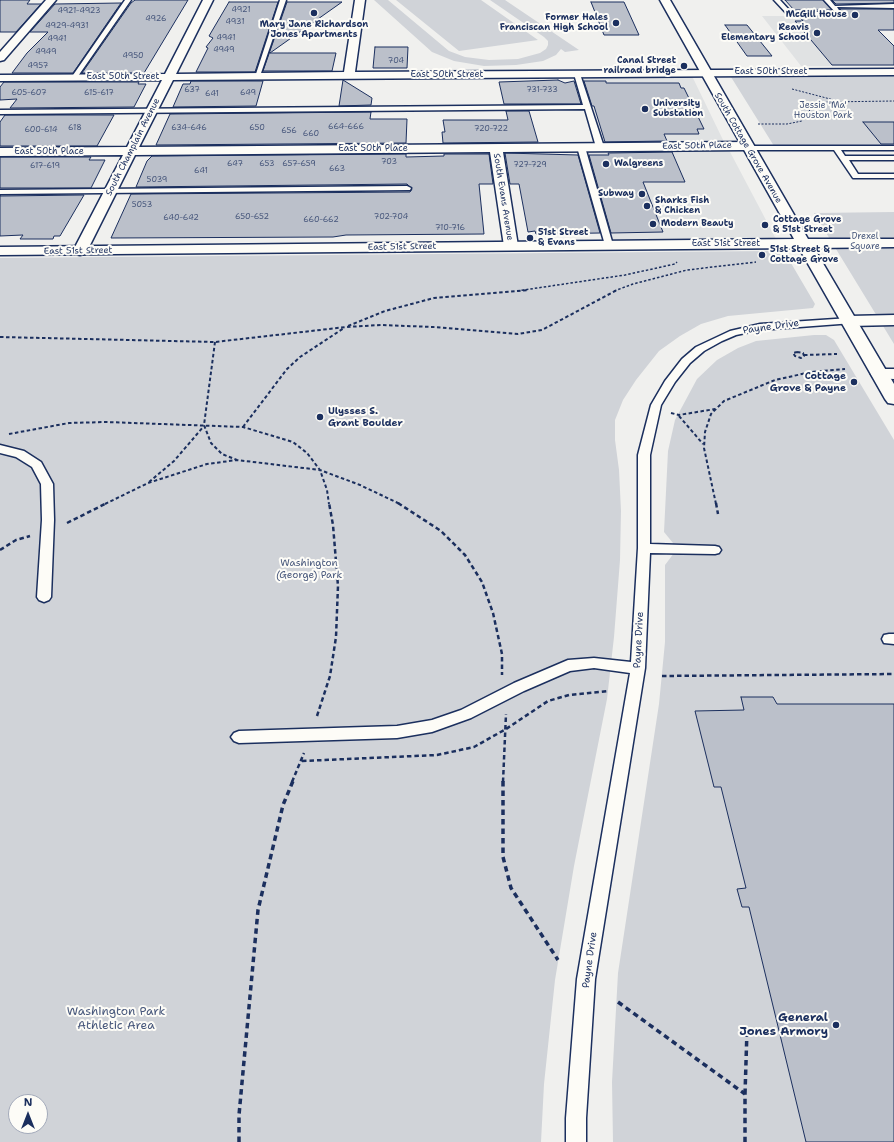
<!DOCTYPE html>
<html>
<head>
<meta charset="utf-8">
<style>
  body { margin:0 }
  #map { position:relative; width:894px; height:1142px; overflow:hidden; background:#f0f0ee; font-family:"Shantell Sans",sans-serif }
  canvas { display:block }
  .north { position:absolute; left:8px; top:1094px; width:40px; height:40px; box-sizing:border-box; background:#fdfcf7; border:1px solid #a3aaba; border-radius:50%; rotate:0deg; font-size:11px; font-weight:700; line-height:16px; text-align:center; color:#1b2f5e }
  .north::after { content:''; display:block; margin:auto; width:14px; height:18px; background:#1b2f5e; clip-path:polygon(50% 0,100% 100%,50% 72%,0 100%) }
</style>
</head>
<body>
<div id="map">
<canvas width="894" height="1142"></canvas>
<div class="north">N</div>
</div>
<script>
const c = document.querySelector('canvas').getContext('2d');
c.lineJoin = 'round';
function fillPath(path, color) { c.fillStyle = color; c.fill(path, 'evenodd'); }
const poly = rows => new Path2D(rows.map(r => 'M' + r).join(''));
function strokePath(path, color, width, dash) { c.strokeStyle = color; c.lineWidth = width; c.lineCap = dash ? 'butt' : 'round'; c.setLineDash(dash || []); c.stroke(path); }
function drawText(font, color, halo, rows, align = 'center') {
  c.font = font + ' "Shantell Sans",sans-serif'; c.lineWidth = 4; c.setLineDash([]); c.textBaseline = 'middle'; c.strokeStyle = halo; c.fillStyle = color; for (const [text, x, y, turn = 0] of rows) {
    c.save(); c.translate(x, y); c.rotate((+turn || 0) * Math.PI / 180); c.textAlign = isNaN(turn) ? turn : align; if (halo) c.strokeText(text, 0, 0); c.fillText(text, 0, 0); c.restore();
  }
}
fillPath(poly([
  [762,16,842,16,873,48,894,48,894,66,801,66],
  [692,76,724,142,599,143,578,77],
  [729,150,776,239,607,240,582,151]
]), '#e0e2e3');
fillPath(poly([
  [374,0,388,0,449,51,465,57,489,60,518,59,540,53,546,49,548,45,548,41,544,37,490,0,505,0,579,50,565,52,561,49,556,55,543,61,516,65,484,66,454,61,432,52],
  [396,0,481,0,538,40,459,51],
  [894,76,894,145,774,146,731,77],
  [894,212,894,344,814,213],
  [769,251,783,254,788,258,815,304,813,308,728,316,701,324,680,336,659,351,636,380,623,400,615,420,615,440,619,470,621,511,620,560,614,637,607,699,574,866,555,980,544,1084,541,1142,0,1142,0,258],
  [16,1102,40,1102,40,1126,16,1126],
  [814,335,826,335,834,340,894,440,894,1142,613,1142,612,1082,618,973,659,704,665,642,665,565,674,553,673,543,664,532,668,451,675,420,697,379,717,360,738,348,756,341]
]), '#d0d3d8');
const building = poly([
  [0,0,30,0,27,4,41,4,16,32,0,32,0,0],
  [135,0,188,0,144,73,82,73,131,3,135,0],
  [785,0,823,0,832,10,794,10,785,0],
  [832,0,894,0,894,3,836,4,832,0],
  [229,2,278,2,255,72,196,72,208,48,206,47,213,38,209,36,229,2],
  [287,2,342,2,270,53,336,53,332,71,263,71,287,2],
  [591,2,624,2,639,35,604,35,591,2],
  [121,3,73,73,12,73,27,53,48,32,30,32,55,4,121,3],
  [840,9,894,9,894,30,878,30,894,46,894,65,832,65,795,21,803,21,800,17,842,16,843,14,840,9],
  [725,25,747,25,772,56,747,56,725,25],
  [375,47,408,47,407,68,373,68,375,47],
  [343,80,372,98,371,105,339,106,343,80],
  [558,80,565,83,574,81,581,104,504,104,499,82,558,80],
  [191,81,263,81,256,106,173,107,183,84,190,84,191,81],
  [584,81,606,81,606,83,679,83,681,88,684,88,704,129,697,129,699,134,664,134,667,141,605,142,594,106,592,106,584,81],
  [4,82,139,82,138,84,146,84,134,107,10,108,17,99,0,100,0,87,4,82],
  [506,111,529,111,538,142,443,143,442,132,445,132,443,120,508,120,506,111],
  [371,112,370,119,407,119,406,143,156,145,170,114,371,112],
  [5,115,114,115,97,146,0,146,0,122,5,115],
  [863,122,894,122,894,144,881,144,863,122],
  [672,152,685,182,643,182,663,232,611,233,589,155,609,155,608,153,672,152],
  [505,153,578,155,600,233,536,234,535,231,528,232,519,184,510,184,505,153],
  [406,154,406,157,444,156,444,154,489,154,493,184,479,184,484,234,346,235,333,237,111,238,131,194,410,192,412,189,407,184,136,187,147,161,152,156,406,154],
  [0,157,91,157,89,160,105,160,91,188,0,188,0,157],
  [0,195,0,196,84,195,60,236,54,236,53,239,20,239,23,235,0,236,0,195],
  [741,697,773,697,777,704,894,704,894,1142,806,1142,749,907,742,907,737,889,746,888,721,787,714,787,695,711,744,710,741,697]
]);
fillPath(building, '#bbc0ca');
strokePath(building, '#1b2f5e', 1);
const lane = poly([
  [125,0,131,0,76,79,72,79,71,78,125,0],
  [280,0,286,0,260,76,255,77,280,0],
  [774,0,780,0,791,12,835,12,824,0,830,0,835,6,894,4,894,8,837,7,842,15,789,16,774,0],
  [577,72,580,74,604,147,603,149,596,147,585,109,0,114,0,110,583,105,574,74,577,72],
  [578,145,585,147,613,245,612,247,606,247,605,245,577,147,578,145],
  [745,146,894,146,894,150,841,150,845,156,894,156,894,160,849,160,858,174,894,174,894,178,853,178,834,150,748,150,744,148,745,146],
  [407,186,411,188,410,190,0,194,0,190,407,186],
  [850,318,853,319,855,321,853,323,760,330,736,335,722,341,704,351,690,363,675,382,661,405,650,455,650,544,715,546,719,547,721,550,719,553,715,554,650,553,645,668,595,979,586,1118,586,1142,566,1142,566,1118,577,979,630,673,594,668,570,671,524,691,471,718,432,732,397,738,239,743,234,741,231,737,234,733,239,731,397,726,432,720,461,710,514,683,568,660,594,658,631,662,638,548,638,455,651,405,665,381,682,359,696,347,730,331,760,324,850,318],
  [0,445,24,451,41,462,53,484,54,520,51,597,49,600,44,602,39,600,37,597,42,520,41,484,32,467,16,457,0,453,0,445],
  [889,634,894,634,894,644,884,643,882,639,884,635,889,634]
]);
const street = poly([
  [46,0,56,0,4,60,0,61,0,52,46,0],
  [203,0,213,0,176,74,344,72,355,0,365,0,355,72,894,69,894,75,173,80,139,147,746,142,752,146,746,150,503,152,518,246,516,249,511,250,506,249,504,246,490,152,135,155,87,251,85,254,80,255,75,254,73,251,123,155,0,156,0,148,127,147,162,80,0,81,0,75,165,74,203,0],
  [894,315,894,325,850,326,844,324,842,321,844,318,850,316,894,315],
  [880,369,894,369,894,379,874,378,871,374,874,370,880,369]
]);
const secondary = poly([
  [660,0,670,0,808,239,894,239,894,247,814,248,894,384,894,404,888,403,885,399,799,248,0,255,0,247,794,239,660,0]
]);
strokePath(lane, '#1b2f5e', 3);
strokePath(street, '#1b2f5e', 3);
strokePath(secondary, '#1b2f5e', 3);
strokePath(poly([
  [792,89,834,100],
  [758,124,787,124,802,121,812,107,826,102,894,101]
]), '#1b2f5e', 1, [2, 1.5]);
strokePath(poly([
  [517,291,625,275,675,264,677,262],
  [614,291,633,284,687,270,756,262]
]), '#1b2f5e', 1.5, [2.5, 2]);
strokePath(poly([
  [348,326,385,311,434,298,529,290],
  [0,337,215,342,346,327,381,325,433,327,518,334,542,330,617,290],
  [215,342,204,425,211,443,222,454,237,460],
  [797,352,803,353,804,356,801,358,795,356,793,353,797,352],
  [804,355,837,354],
  [671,413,679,415,715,409],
  [679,416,703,444],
  [243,427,287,369,300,357,344,328],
  [9,434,69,423,106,422,243,427,293,442,307,453,320,470,327,490,329,504],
  [149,482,174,461,204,426],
  [105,504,148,483,207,464,237,460,320,470,360,485,400,504],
  [716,504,704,448,705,432,711,414,724,401,775,380,811,372,845,369]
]), '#1b2f5e', 2, [3.5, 2.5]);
strokePath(poly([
  [398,503,441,531,465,555,482,582,493,613,502,654,502,675],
  [716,503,718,514],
  [67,523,107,503],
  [0,550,16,540,30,536],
  [662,676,894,674],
  [317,716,330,676,336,637,338,586,333,525,329,503],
  [302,761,437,755,474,747,506,729,548,701,569,695,608,691],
  [292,782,304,753],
  [503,782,506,714]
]), '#1b2f5e', 2.5, [4.5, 3]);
strokePath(poly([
  [503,781,503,857,511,888,558,960],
  [618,1002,745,1094,745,1142],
  [745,1094,747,1030],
  [239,1142,239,1115,258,910,283,805,293,781]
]), '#1b2f5e', 3.5, [5.5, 4]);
fillPath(lane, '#fdfcf7');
fillPath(street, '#fdfcf7');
fillPath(secondary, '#fdfcf7');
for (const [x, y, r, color] of [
  [314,13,4,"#1b2f5e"],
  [855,15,4,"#1b2f5e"],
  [616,23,4,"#1b2f5e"],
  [817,33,4,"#1b2f5e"],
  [684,66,4,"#1b2f5e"],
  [645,109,4,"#1b2f5e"],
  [606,164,4,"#1b2f5e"],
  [642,194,4,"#1b2f5e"],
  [647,206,4,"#1b2f5e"],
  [653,224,4,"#1b2f5e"],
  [765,225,4,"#1b2f5e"],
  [530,238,4,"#1b2f5e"],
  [762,255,4,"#1b2f5e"],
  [854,382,4,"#1b2f5e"],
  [320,417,4,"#1b2f5e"],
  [836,1025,4,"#1b2f5e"]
]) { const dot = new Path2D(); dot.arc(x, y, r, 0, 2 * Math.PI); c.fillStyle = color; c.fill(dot); strokePath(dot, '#fdfcf7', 1.5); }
drawText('8px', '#435379', null, [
  ["4921",241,10],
  ["4921-4923",79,11],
  ["4926",156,19],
  ["4931",235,22],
  ["4929-4931",67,26],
  ["4941",226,38],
  ["4941",57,39],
  ["4949",224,50],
  ["4949",46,52],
  ["4950",133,56],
  ["704",396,61],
  ["4957",38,66],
  ["637",192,90],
  ["731-733",542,90],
  ["605-607",29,93],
  ["615-617",99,93],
  ["649",248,93],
  ["641",212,94],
  ["664-666",346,127],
  ["618",75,128],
  ["634-646",189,128],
  ["650",257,128],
  ["720-722",491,129],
  ["600-614",41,130],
  ["656",289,131],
  ["660",311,134],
  ["703",389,162],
  ["647",235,164],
  ["653",267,164],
  ["657-659",299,164],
  ["727-729",530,165],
  ["617-619",45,166],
  ["663",337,169],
  ["641",201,171],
  ["5039",157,180],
  ["5053",142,205],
  ["650-652",252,217],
  ["702-704",391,217],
  ["640-642",181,218],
  ["660-662",321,220],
  ["710-716",450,228]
]);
drawText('bold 9px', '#1b2f5e', '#fdfcf7', [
  ["McGill House",847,15,"right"],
  ["Former Hales",608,18,"right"],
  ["Franciscan High School",608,28,"right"],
  ["Mary Jane Richardson",314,25,"center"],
  ["Jones Apartments",314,35,"center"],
  ["Reavis",809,28,"right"],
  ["Elementary School",809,38,"right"],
  ["Canal Street",676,61,"right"],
  ["railroad bridge",676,71,"right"],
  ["University",653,104],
  ["Substation",653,114],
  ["Walgreens",614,164],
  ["Subway",634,194,"right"],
  ["Sharks Fish",655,201],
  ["& Chicken",655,211],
  ["Cottage Grove",773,220],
  ["& 51st Street",773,230],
  ["Modern Beauty",661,224],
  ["51st Street",538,233],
  ["& Evans",538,243],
  ["51st Street &",770,250],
  ["Cottage Grove",770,260]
], 'left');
drawText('9px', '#1b2f5e', '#fdfcf7', [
  ["East 50th Street",771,72],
  ["East 50th Street",447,75],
  ["East 50th Street",123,77],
  ["East 50th Place",697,146,-1],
  ["South Champlain Avenue",133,147,-63],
  ["South Cottage Grove Avenue",748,148,60],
  ["East 50th Place",373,149],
  ["East 50th Place",49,152],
  ["South Evans Avenue",503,197,81],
  ["East 51st Street",726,244],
  ["East 51st Street",402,247,-1],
  ["East 51st Street",78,251,-1]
]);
drawText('9px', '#48587c', '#fdfcf7', [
  ["Jessie 'Ma'",823,106],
  ["Houston Park",823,116],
  ["Drexel",865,237],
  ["Square",865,247]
]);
drawText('10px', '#1b2f5e', '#fdfcf7', [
  ["Payne Drive",771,327,-8],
  ["Payne Drive",639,640,-87],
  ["Payne Drive",590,960,-82]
]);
drawText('bold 10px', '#1b2f5e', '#fdfcf7', [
  ["Cottage",846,376],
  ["Grove & Payne",846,388],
  ["Ulysses S.",328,411,"left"],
  ["Grant Boulder",328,423,"left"]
], 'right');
drawText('10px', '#48587c', '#fdfcf7', [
  ["Washington",309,563],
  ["(George) Park",309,575]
]);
drawText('12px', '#48587c', '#fdfcf7', [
  ["Washington Park",116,1012],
  ["Athletic Area",116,1026]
]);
drawText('bold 12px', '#1b2f5e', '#fdfcf7', [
  ["General",828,1018],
  ["Jones Armory",828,1032]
], 'right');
</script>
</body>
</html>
